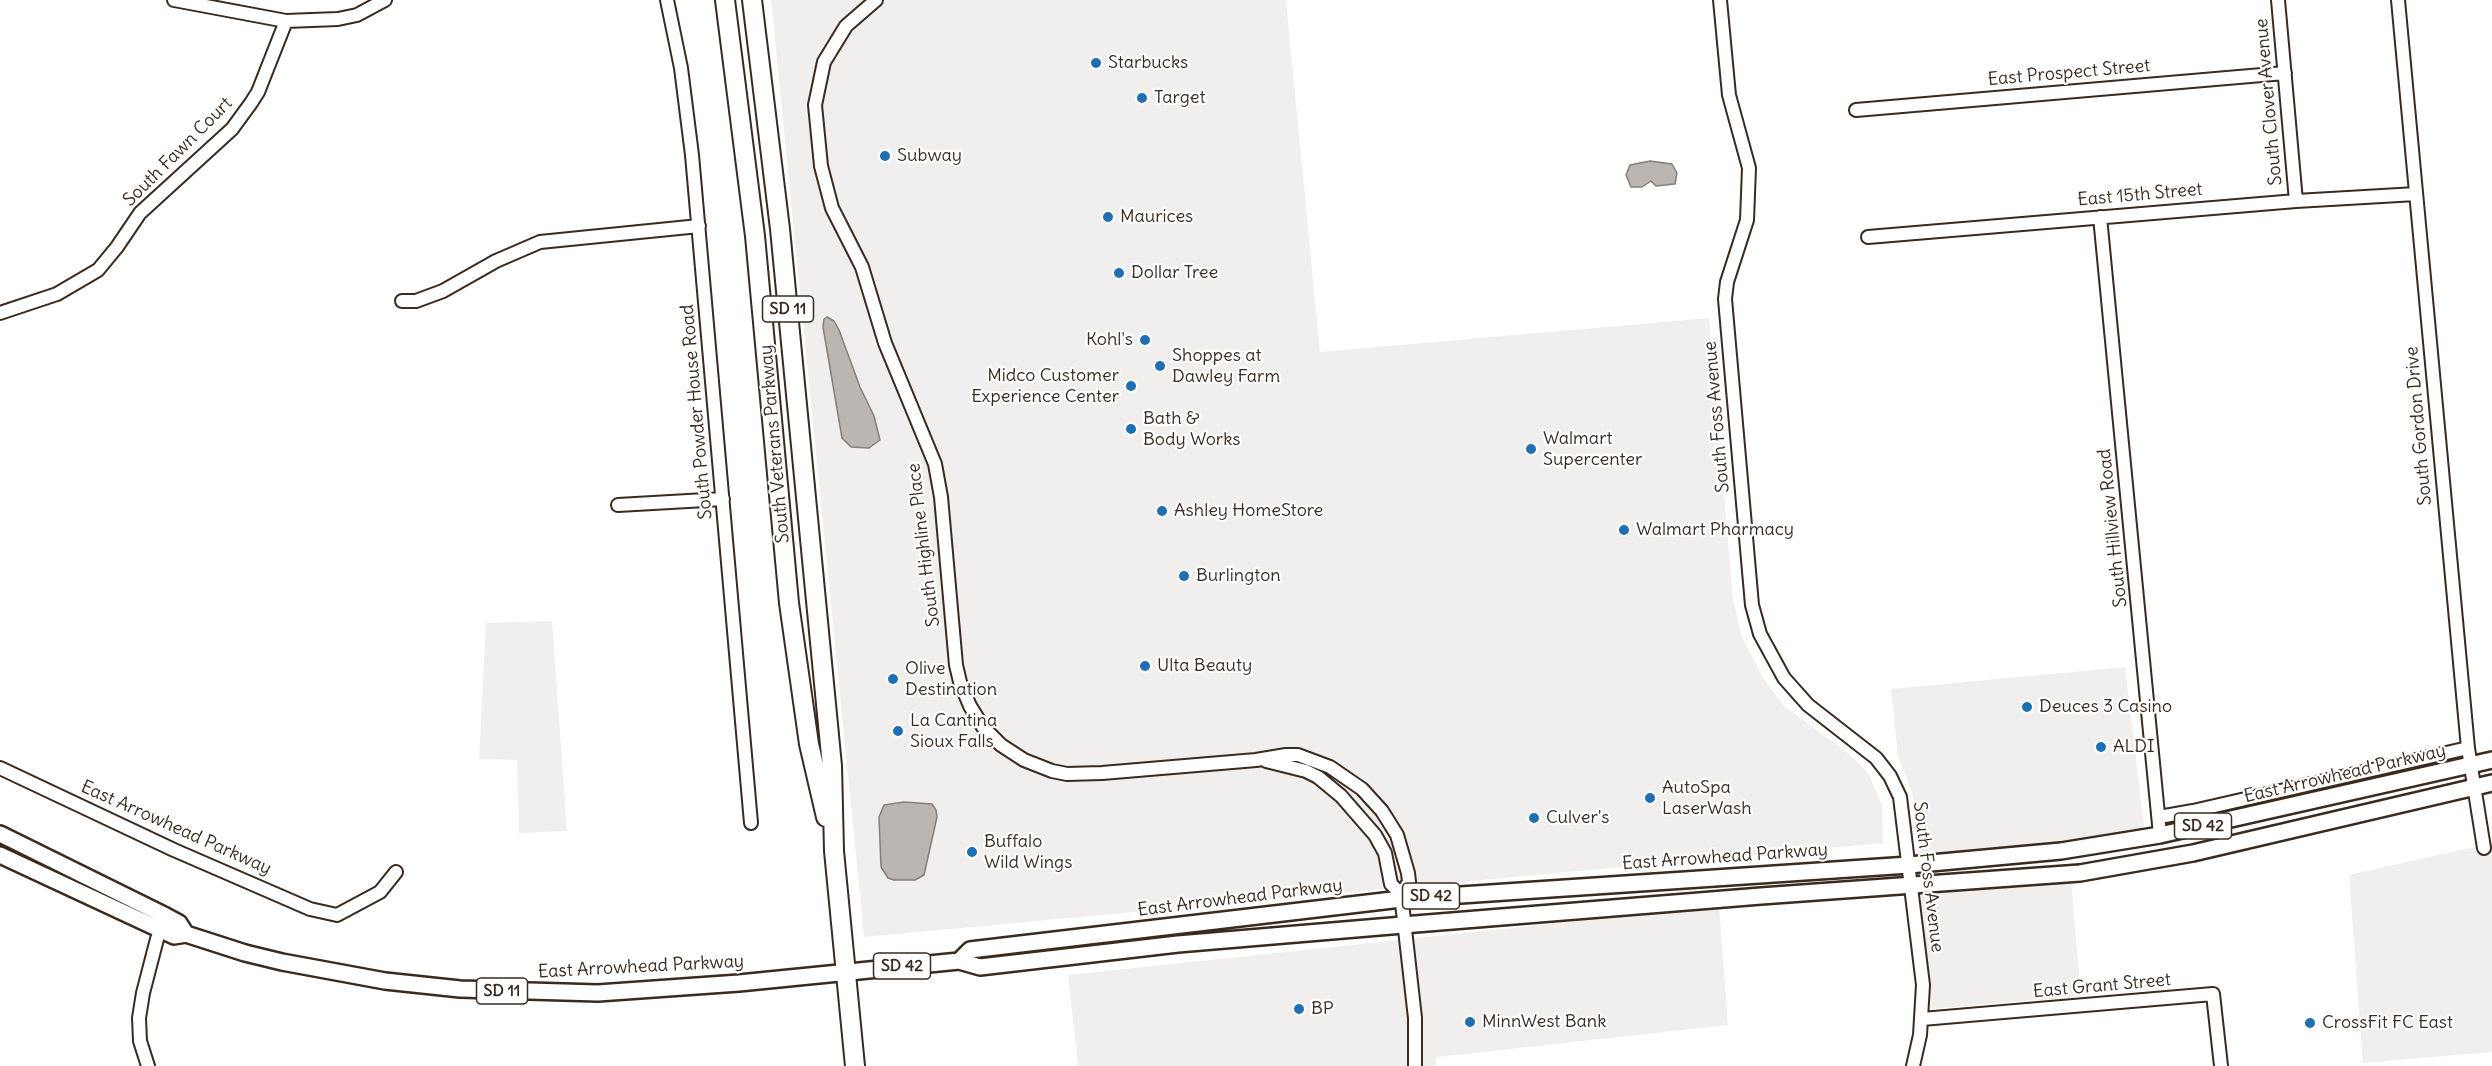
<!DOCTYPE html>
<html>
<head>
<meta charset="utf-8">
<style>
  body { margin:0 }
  canvas { display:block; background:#fff }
</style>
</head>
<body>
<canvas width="2492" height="1066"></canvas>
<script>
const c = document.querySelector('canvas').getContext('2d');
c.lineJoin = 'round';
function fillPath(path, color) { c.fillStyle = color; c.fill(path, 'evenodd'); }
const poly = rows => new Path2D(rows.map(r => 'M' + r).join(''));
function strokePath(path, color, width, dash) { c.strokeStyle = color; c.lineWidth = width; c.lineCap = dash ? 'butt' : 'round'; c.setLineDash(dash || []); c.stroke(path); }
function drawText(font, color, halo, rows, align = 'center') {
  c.font = font + ' Delius,sans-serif'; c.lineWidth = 4.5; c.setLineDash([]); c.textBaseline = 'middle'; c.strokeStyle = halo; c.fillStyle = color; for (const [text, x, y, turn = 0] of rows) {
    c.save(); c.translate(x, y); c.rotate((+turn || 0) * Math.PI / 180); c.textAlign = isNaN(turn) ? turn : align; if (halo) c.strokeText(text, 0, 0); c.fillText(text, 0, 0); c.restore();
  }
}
fillPath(poly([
  [771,0,1286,0,1320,352,1709,318,1733,600,1742,637,1763,678,1784,706,1849,754,1868,773,1882,805,1883,843,864,937],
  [552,621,567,831,519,833,517,760,479,759,486,623],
  [2125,667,2145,834,1919,857,1913,795,1898,757,1891,689],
  [2492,843,2492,1052,2363,1063,2349,875],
  [2070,867,2081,996,1931,1009,1919,881],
  [1719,906,1728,1025,1437,1057,1435,1066,1078,1066,1068,975]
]), '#f1efee');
const water = poly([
  [1650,161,1672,164,1677,173,1675,184,1656,186,1651,181,1642,187,1631,187,1626,175,1630,165,1650,161],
  [827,317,834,321,839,330,860,387,874,416,880,440,869,448,851,447,842,438,823,327,824,319,827,317],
  [904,802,932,804,936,810,937,817,924,875,915,880,894,880,888,878,881,867,879,817,884,805,904,802]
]);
fillPath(water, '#bcb6b3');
strokePath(water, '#887e77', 1.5);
const minor = poly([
  [174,0,286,21,338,19,357,15,385,0],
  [667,0,681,68,692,155,751,823],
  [876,0,846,26,824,62,815,105,821,166,832,208,862,267,885,343,935,464,941,497,956,665,960,682,970,706,983,727,1001,745,1024,760,1052,771,1067,774,1102,773,1256,760,1286,755,1298,755,1330,767,1362,789,1382,811,1397,835,1408,873,1409,882,1401,894,1415,1018,1415,1066],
  [1720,0,1729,95,1749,168,1747,220,1727,282,1725,299,1752,605,1760,634,1784,678,1808,705,1876,758,1890,776,1900,797,1923,985,1920,1035,1913,1066],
  [2278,0,2296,201],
  [2398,0,2468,748,2484,848],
  [1856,110,2285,73],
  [2100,217,2160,835],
  [1868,237,2296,201,2416,194],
  [402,301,416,301,443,291,496,261,540,242,699,226],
  [0,313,57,294,98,270,117,247,140,213,232,129,251,103,258,92,286,21],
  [618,505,723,499],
  [1266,761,1306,771,1318,777,1341,796,1375,835,1385,853,1391,884,1401,894],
  [0,768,174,850,310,909,337,915,380,892,396,872],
  [2159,817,2193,811,2468,748],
  [1922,1019,2213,994,2221,1066],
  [148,1066,140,1041,139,1018,143,993,157,939,163,923]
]);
const major = poly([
  [0,834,166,916,179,923,186,934],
  [0,855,174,936,186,934,245,953,282,962,385,981,460,989,598,993,739,983,959,961,980,967,1178,944,1403,925,1761,896,2080,873,2193,853,2492,783],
  [959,961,970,950,1401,899,1909,865,2061,851,2160,835,2492,760]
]);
const highway = poly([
  [725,0,755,236,789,603,809,744,826,817],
  [752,0,780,229,832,766,834,851,855,1066]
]);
strokePath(minor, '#3b2a1e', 16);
strokePath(major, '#3b2a1e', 20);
strokePath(highway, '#3b2a1e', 22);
strokePath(minor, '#fff', 12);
strokePath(major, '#fff', 15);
strokePath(highway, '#fff', 18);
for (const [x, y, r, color] of [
  [1096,63,6,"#1f6fb2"],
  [1142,98,6,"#1f6fb2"],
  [885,156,6,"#1f6fb2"],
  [1108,217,6,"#1f6fb2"],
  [1119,273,6,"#1f6fb2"],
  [1145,340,6,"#1f6fb2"],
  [1160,366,6,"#1f6fb2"],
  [1131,386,6,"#1f6fb2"],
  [1131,429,6,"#1f6fb2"],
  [1531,449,6,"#1f6fb2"],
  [1162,511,6,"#1f6fb2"],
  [1624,530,6,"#1f6fb2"],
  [1184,576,6,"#1f6fb2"],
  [1145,666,6,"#1f6fb2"],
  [893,679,6,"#1f6fb2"],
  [2027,707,6,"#1f6fb2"],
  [898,731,6,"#1f6fb2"],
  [2101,747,6,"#1f6fb2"],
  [1650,798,6,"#1f6fb2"],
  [1534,818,6,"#1f6fb2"],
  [972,852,6,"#1f6fb2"],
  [1299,1009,6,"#1f6fb2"],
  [1470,1022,6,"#1f6fb2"],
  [2310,1023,6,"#1f6fb2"]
]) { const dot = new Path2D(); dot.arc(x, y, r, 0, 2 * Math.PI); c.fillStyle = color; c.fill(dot); strokePath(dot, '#fff', 2); }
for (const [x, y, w] of [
  [788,309,51],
  [2203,826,57],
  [1431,896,57],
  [902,966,57],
  [502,991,51]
]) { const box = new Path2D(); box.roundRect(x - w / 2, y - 13, w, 26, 4.5); c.fillStyle = '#fff'; c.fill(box); strokePath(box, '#3b2a1e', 1.5); }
drawText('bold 16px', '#3b2a1e', null, [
  ["SD 11",788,309],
  ["SD 42",2203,826],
  ["SD 42",1431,896],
  ["SD 42",902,966],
  ["SD 11",502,991]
]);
drawText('18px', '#3b2a1e', '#fff', [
  ["Starbucks",1108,63],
  ["Target",1154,98],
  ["Subway",897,156],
  ["Maurices",1120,217],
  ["Dollar Tree",1131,273],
  ["Kohl's",1133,340,"right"],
  ["Shoppes at",1172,356],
  ["Dawley Farm",1172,377],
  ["Midco Customer",1119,376,"right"],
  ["Experience Center",1119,397,"right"],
  ["Bath &",1143,419],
  ["Body Works",1143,440],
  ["Walmart",1543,439],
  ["Supercenter",1543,460],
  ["Ashley HomeStore",1174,511],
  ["Walmart Pharmacy",1636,530],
  ["Burlington",1196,576],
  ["Ulta Beauty",1157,666],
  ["Olive",905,669],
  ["Destination",905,690],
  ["Deuces 3 Casino",2039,707],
  ["La Cantina",910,721],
  ["Sioux Falls",910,742],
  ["ALDI",2113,747],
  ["AutoSpa",1662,788],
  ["LaserWash",1662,809],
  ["Culver's",1546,818],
  ["Buffalo",984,842],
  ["Wild Wings",984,863],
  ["BP",1311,1009],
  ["MinnWest Bank",1482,1022],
  ["CrossFit FC East",2322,1023]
], 'left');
drawText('18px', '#3b2a1e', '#fff', [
  ["East Prospect Street",2069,73,-5],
  ["South Clover Avenue",2269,102,-95],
  ["South Fawn Court",178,152,-45],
  ["East 15th Street",2140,195,-5],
  ["South Powder House Road",697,412,-95],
  ["South Foss Avenue",1717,417,-95],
  ["South Gordon Drive",2419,426,-95],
  ["South Veterans Parkway",775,444,-95],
  ["South Hillview Road",2113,528,-96],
  ["South Highline Place",924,545,-97],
  ["East Arrowhead Parkway",2345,774,-13],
  ["East Arrowhead Parkway",176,828,24],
  ["East Arrowhead Parkway",1725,857,-4],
  ["South Foss Avenue",1928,877,83],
  ["East Arrowhead Parkway",1240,898,-7],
  ["East Arrowhead Parkway",641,967,-3],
  ["East Grant Street",2102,986,-5]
]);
</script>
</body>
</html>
